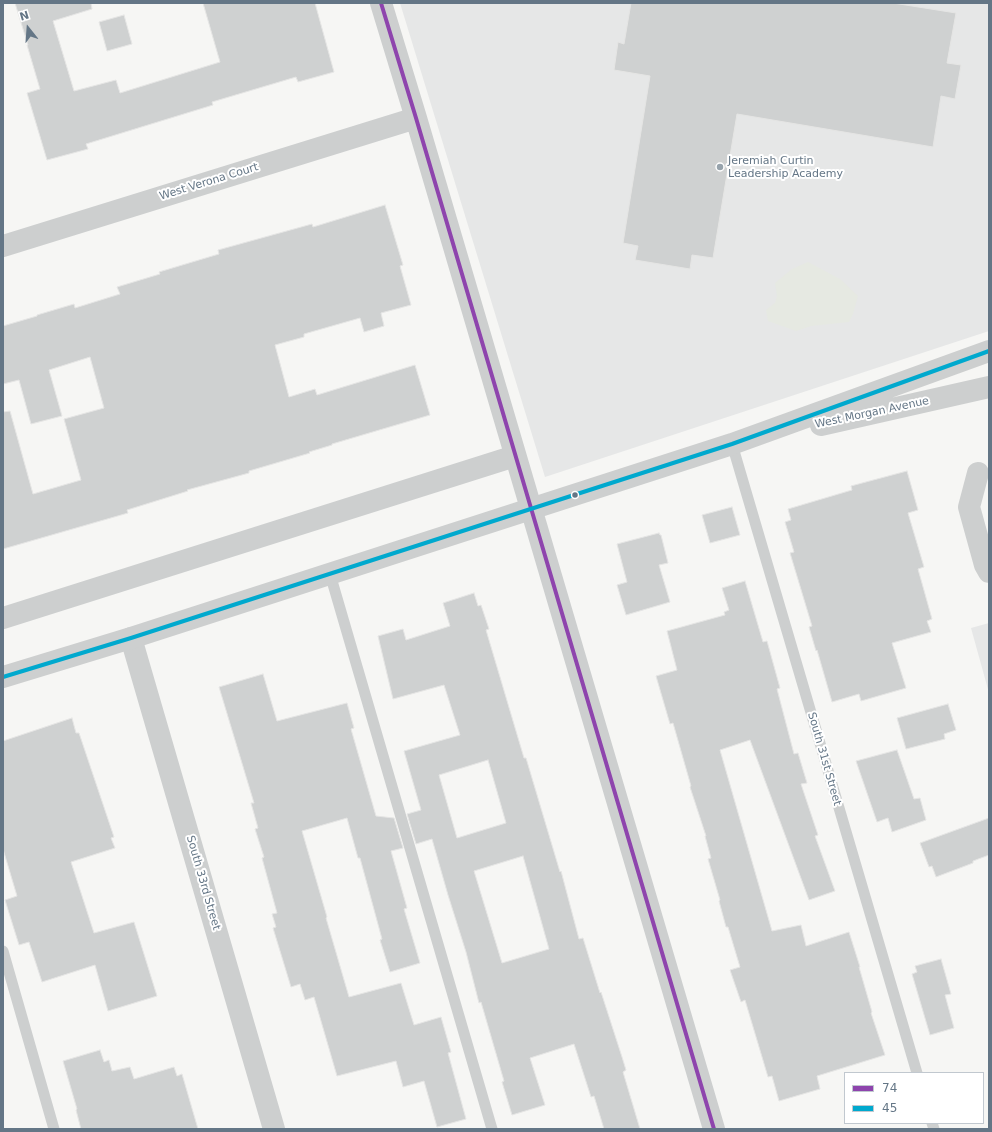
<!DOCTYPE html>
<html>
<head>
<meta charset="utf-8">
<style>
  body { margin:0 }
  #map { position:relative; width:992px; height:1132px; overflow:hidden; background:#f6f6f4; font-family:"DejaVu Sans",sans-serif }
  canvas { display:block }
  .frame { position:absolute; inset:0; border:4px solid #647686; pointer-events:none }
  .legend { position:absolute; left:844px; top:1072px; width:140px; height:52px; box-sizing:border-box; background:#fff; border:1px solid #c1c8cf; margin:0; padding:5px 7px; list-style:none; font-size:12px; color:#647686 }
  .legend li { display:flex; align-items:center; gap:8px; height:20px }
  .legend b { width:20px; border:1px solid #c1c8cf }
  .north { position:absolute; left:8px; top:8px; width:40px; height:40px; -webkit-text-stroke:3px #fff; paint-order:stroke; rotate:343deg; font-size:11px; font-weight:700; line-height:16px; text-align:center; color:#647686 }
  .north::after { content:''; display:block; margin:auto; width:14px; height:18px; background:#647686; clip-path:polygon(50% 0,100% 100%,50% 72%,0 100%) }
</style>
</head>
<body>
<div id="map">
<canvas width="992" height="1132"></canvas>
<div class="frame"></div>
<ul class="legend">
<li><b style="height:5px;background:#8e44ad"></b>74</li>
<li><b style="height:5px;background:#00a9ce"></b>45</li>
</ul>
<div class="north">N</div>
</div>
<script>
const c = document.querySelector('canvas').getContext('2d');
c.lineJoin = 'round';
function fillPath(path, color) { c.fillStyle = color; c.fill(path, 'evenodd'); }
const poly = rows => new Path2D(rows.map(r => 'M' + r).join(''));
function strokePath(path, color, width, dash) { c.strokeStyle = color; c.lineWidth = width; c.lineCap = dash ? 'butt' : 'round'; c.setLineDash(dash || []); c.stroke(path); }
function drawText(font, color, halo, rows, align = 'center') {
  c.font = font + ' "DejaVu Sans",sans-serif'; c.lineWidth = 4; c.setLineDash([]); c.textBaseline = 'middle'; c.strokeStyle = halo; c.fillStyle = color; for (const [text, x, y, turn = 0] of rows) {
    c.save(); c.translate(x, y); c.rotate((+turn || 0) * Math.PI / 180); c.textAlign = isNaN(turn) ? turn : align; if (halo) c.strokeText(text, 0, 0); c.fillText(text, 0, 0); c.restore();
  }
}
fillPath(poly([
  [400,3,989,3,989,331,545,477],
  [989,623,989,693,971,628]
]), '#e6e7e7');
fillPath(poly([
  [808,262,840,279,858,296,853,314,849,322,811,326,796,331,768,321,766,310,775,303,777,296,775,283,792,269]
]), '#e6e9e2');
const building = poly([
  [15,3,91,3,92,9,53,21,74,91,116,80,120,93,220,62,203,3,315,3,334,72,298,82,296,77,212,102,213,105,86,144,88,149,47,160,27,93,40,89,27,45,28,45,15,3],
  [631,3,893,3,956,13,947,63,961,65,955,99,941,96,933,147,737,114,713,258,692,255,690,269,635,260,638,246,623,243,650,76,614,70,618,42,624,44,631,3],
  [124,15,132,44,107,51,99,22,124,15],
  [385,205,403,265,400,266,411,305,381,313,384,326,364,332,360,318,304,334,304,337,275,345,289,397,315,389,317,395,415,365,430,415,332,444,332,445,309,452,310,453,249,471,249,473,187,490,188,491,127,510,128,513,3,549,3,412,10,411,33,494,81,480,64,419,104,408,90,357,49,370,62,416,31,424,19,380,3,384,3,326,37,316,37,315,74,304,75,308,120,294,117,287,160,274,159,272,219,254,218,250,312,224,313,227,385,205],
  [907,471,918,510,908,513,924,567,918,569,932,619,927,621,931,632,892,643,906,688,861,701,859,694,832,702,817,650,816,651,809,627,812,626,790,553,794,552,785,522,791,520,788,509,852,490,851,486,907,471],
  [732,507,740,535,710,543,702,515,732,507],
  [659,533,660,535,661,535,668,563,659,565,670,602,626,615,617,585,627,582,617,544,659,533],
  [745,581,763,642,767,641,780,688,777,689,794,754,798,753,807,783,801,784,818,835,815,836,835,891,809,900,750,740,720,750,772,931,801,925,806,946,849,932,860,967,859,967,872,1012,871,1013,885,1055,817,1076,820,1089,779,1101,772,1076,768,1077,745,1000,741,1002,730,970,740,967,728,927,726,927,719,901,720,900,708,859,711,858,705,836,706,836,690,787,691,786,673,723,670,724,656,676,677,670,667,631,725,615,724,612,729,610,722,588,745,581],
  [474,593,478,606,481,605,489,629,486,630,524,758,526,758,560,872,561,871,579,939,583,938,600,993,601,992,622,1057,626,1070,623,1072,640,1129,604,1129,594,1096,591,1097,574,1044,530,1058,545,1105,512,1115,502,1082,504,1081,481,1002,479,1003,466,952,448,895,432,839,416,844,407,814,421,810,404,751,460,735,444,685,393,699,378,636,403,629,406,640,450,626,443,603,474,593],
  [488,760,506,823,457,838,439,775,488,760],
  [523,856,549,949,502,963,474,871,523,856],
  [263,674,277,721,347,703,354,728,351,729,376,816,394,818,403,848,391,851,407,908,404,909,420,963,390,972,380,940,382,939,360,858,358,858,347,818,302,831,327,917,326,918,349,997,401,983,414,1025,441,1017,451,1052,448,1053,466,1119,437,1127,424,1081,403,1087,396,1061,337,1076,314,997,305,1000,300,984,291,987,273,928,276,927,272,914,277,913,262,858,264,857,255,829,258,828,251,803,254,803,219,687,263,674],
  [948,704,956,730,944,734,945,739,906,749,897,718,948,704],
  [72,718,76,733,79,733,114,837,111,838,115,848,71,862,94,933,134,922,157,996,108,1011,95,965,42,982,29,942,19,945,5,900,17,896,3,849,3,741,72,718],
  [897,750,914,799,920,798,926,820,892,832,888,818,877,822,856,761,897,750],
  [989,818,989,855,973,861,973,863,936,877,932,866,929,867,920,843,989,818],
  [941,959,951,994,945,995,954,1028,930,1035,912,974,917,972,915,966,941,959],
  [100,1050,104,1062,109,1060,112,1071,130,1067,134,1079,174,1067,177,1076,182,1074,198,1129,81,1129,76,1110,77,1109,63,1061,100,1050]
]);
fillPath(building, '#cfd1d1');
strokePath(building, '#e5e5e4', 1);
strokePath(poly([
  [732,444,917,1073],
  [330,574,492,1129],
  [3,951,54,1129],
  [932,1123,934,1129]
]), '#cdcfcf', 11);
strokePath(poly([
  [381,3,416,118,714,1129],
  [3,246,416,118],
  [978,473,969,507,985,565,989,572],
  [3,618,515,456],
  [131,638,274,1129]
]), '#cdcfcf', 22);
strokePath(poly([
  [821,425,989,387],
  [3,677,131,638,732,444,989,351]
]), '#cdcfcf', 22);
strokePath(poly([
  [381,3,416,118,714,1129]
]), '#8e44ad', 4);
strokePath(poly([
  [3,677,131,638,732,444,989,351]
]), '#00a9ce', 4);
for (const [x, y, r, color] of [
  [720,167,4,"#97a3ac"],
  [575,495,3.5,"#647686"]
]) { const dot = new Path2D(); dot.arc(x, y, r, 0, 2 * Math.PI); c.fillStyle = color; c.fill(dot); strokePath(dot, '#fff', 1.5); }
drawText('11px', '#647686', '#fff', [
  ["Jeremiah Curtin",728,161],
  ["Leadership Academy",728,174]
], 'left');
drawText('11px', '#647686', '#fff', [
  ["West Verona Court",209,182,-17],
  ["West Morgan Avenue",872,413,-12],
  ["South 31st Street",824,759,74],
  ["South 33rd Street",203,883,74]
]);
</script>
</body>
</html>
